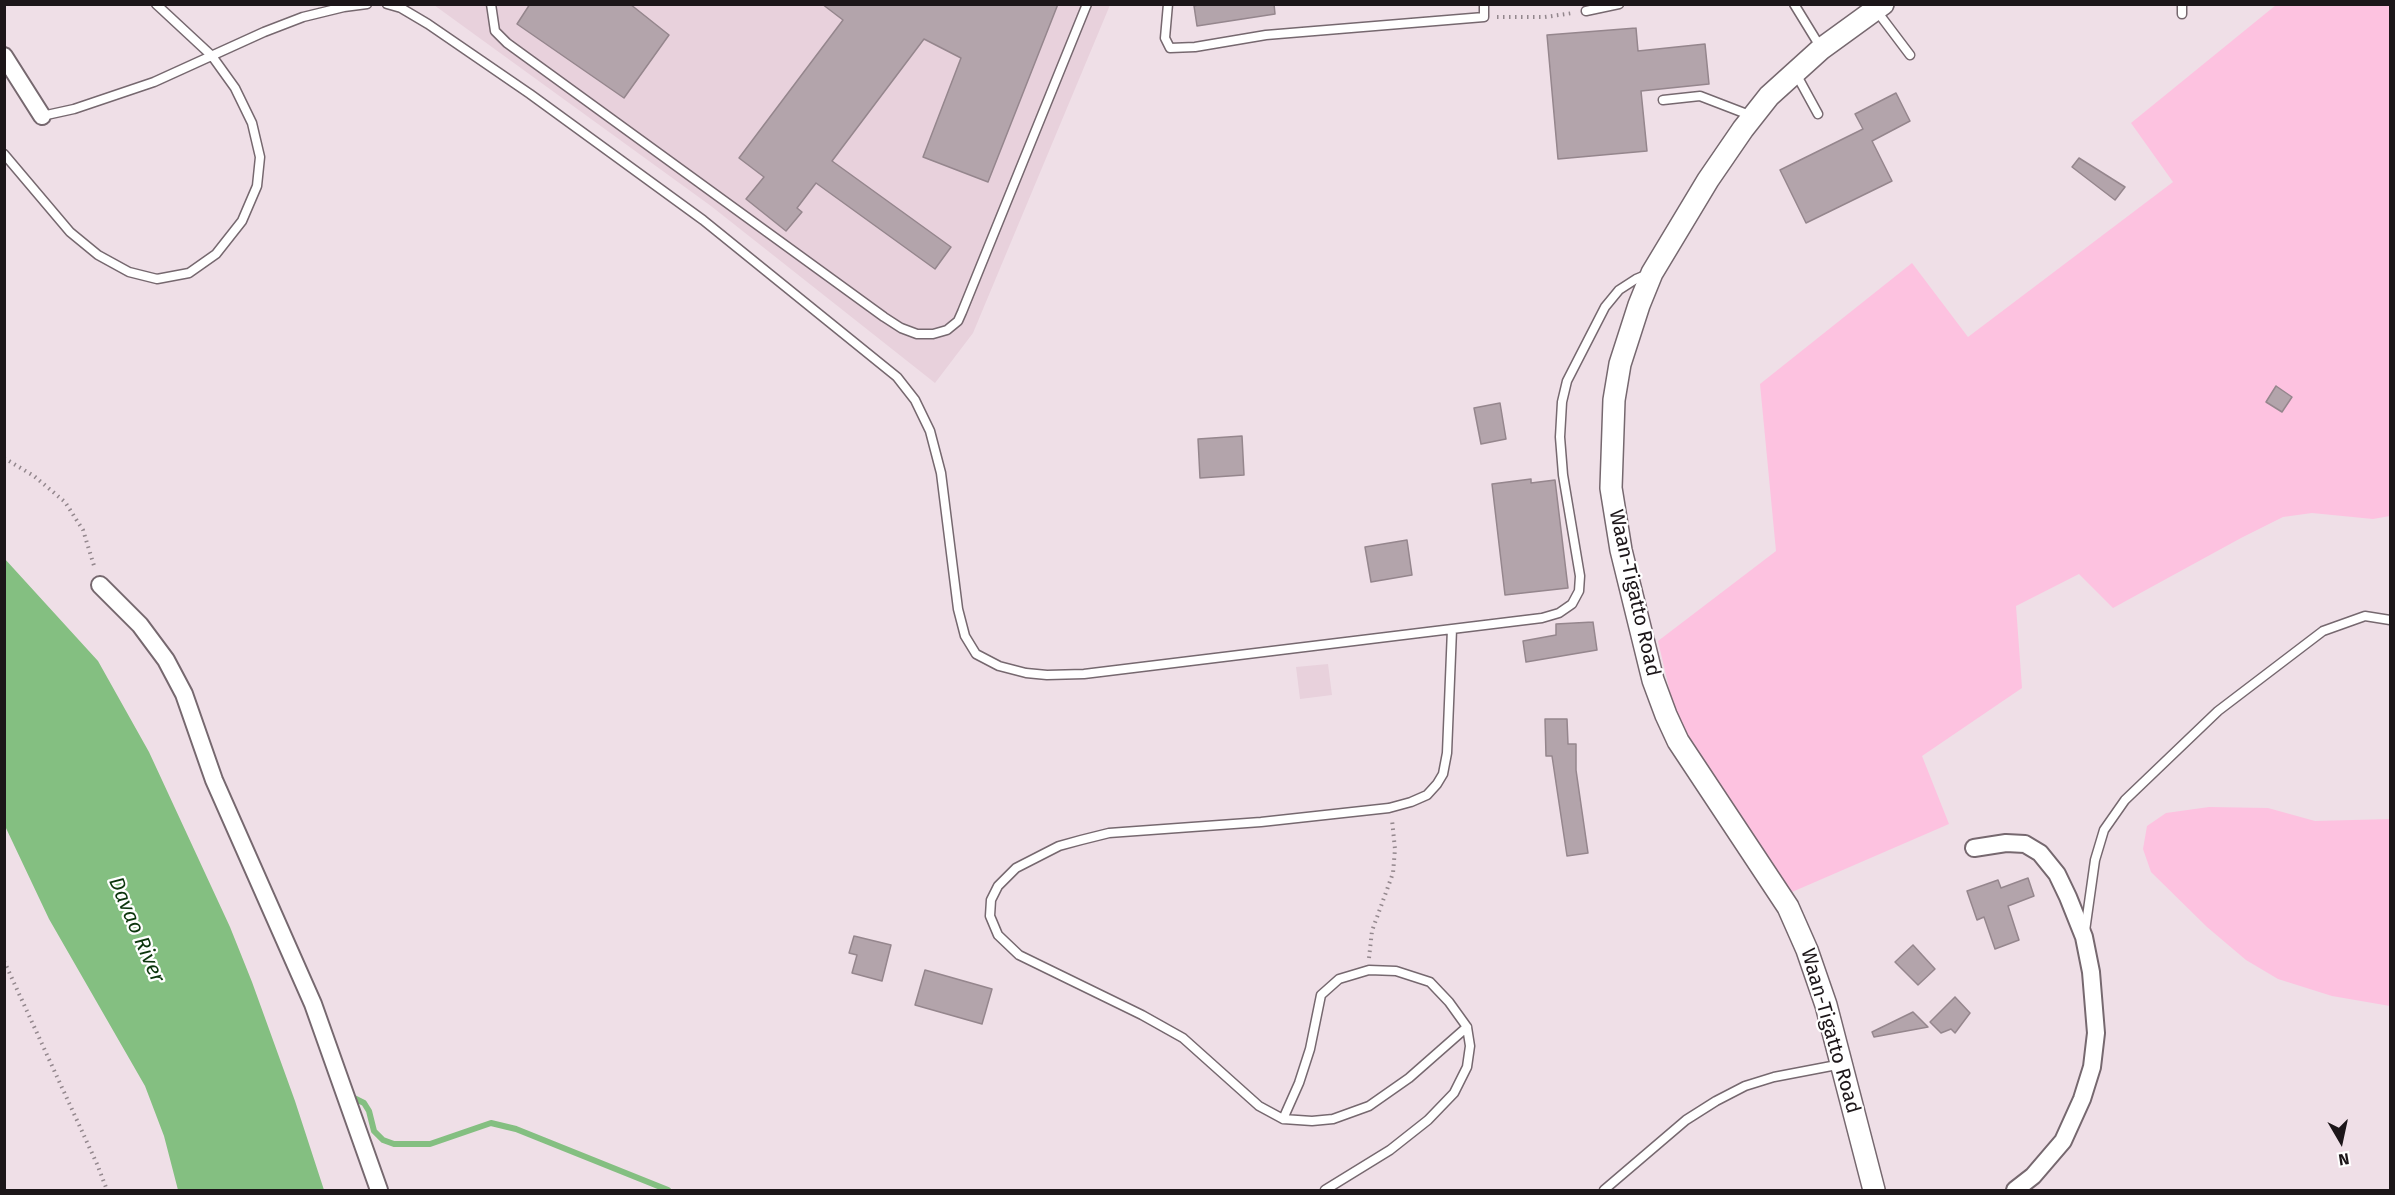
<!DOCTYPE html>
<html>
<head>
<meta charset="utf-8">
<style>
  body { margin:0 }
  #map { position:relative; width:2395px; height:1195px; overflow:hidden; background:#efdfe7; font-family:"Fira Sans",sans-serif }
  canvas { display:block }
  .frame { position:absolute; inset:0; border:6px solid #1c1619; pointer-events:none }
  .north { position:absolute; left:2311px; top:1111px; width:60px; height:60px; -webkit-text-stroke:4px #fff; paint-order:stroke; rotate:171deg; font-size:16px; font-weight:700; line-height:24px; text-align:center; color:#1c1619 }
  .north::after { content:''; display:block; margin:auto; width:21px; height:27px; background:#1c1619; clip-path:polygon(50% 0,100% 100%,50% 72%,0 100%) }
</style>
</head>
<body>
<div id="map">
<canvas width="2395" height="1195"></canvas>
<div class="frame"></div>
<div class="north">N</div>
</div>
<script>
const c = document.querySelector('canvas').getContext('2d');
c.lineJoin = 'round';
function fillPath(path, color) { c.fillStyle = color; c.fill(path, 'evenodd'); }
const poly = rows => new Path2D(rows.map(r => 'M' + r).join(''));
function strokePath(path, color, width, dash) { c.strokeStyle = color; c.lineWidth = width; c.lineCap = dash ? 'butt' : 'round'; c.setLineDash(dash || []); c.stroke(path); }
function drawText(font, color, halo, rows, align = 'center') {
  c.font = font + ' "Fira Sans",sans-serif'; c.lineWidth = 4.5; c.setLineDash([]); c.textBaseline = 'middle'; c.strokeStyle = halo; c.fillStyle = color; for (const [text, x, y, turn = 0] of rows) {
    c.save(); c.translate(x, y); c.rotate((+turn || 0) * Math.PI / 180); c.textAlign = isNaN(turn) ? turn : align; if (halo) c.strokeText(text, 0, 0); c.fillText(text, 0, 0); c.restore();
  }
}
fillPath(poly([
  [434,5,1110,5,973,333,935,383,711,206],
  [1328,664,1332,695,1300,699,1296,667]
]), '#e8d1dc');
fillPath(poly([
  [2276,5,2390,5,2390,516,2373,519,2312,513,2283,517,2241,538,2113,608,2079,574,2016,606,2022,688,1922,756,1949,824,1792,892,1688,735,1673,705,1658,641,1776,551,1760,384,1912,263,1968,337,2173,182,2131,123],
  [2209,807,2268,808,2315,821,2390,819,2390,1006,2332,996,2278,979,2246,960,2207,927,2151,872,2143,849,2147,826,2166,813]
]), '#fdc2e0');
fillPath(poly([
  [4,558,98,661,149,752,230,927,252,982,295,1101,324,1190,178,1190,164,1136,145,1086,49,919,5,826]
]), '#84bf81');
strokePath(poly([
  [354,1098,364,1103,369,1111,374,1131,383,1140,394,1144,430,1144,491,1123,516,1129,668,1190]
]), '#84bf81', 6);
const building = poly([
  [530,4,630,4,669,35,624,98,517,24,530,4],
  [822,4,1058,4,988,182,923,157,961,58,924,39,832,161,951,247,935,269,816,183,797,208,802,212,786,231,746,199,764,177,739,158,843,20,822,4],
  [1202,4,1274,4,1275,14,1197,26,1194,6,1202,4],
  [1636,28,1638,51,1705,44,1709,84,1641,91,1647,151,1558,159,1547,35,1636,28],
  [1896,93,1910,121,1872,141,1892,181,1806,223,1780,170,1863,129,1855,114,1896,93],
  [2079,158,2125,187,2115,200,2072,167,2079,158],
  [2276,386,2292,397,2282,412,2266,402,2276,386],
  [1500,403,1506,439,1481,444,1474,408,1500,403],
  [1242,436,1244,475,1200,478,1198,439,1242,436],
  [1531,479,1531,483,1555,480,1568,588,1505,595,1492,484,1531,479],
  [1407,540,1412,575,1371,582,1365,547,1407,540],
  [1593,622,1597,650,1526,662,1523,641,1556,635,1556,624,1593,622],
  [1545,719,1567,719,1568,744,1576,744,1576,770,1588,853,1567,856,1552,756,1546,756,1545,719],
  [2028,878,2034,896,2008,906,2019,940,1995,949,1984,917,1977,920,1967,891,1998,880,2001,888,2028,878],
  [854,936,891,945,882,981,852,973,857,955,849,953,854,936],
  [1913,945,1935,969,1918,985,1895,962,1913,945],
  [925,970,992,989,982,1024,915,1005,925,970],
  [1955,997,1970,1013,1955,1033,1951,1029,1941,1033,1930,1022,1955,997],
  [1913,1012,1928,1027,1874,1037,1872,1032,1913,1012]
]);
fillPath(building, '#b3a4ab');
strokePath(building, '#95868d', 1.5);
const service = poly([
  [387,4,401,8,428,24,530,94,703,220,897,377,915,400,930,431,941,473,958,609,965,636,976,654,999,666,1026,673,1047,675,1084,674,1542,618,1559,613,1572,604,1579,591,1580,576,1563,475,1560,437,1562,402,1567,381,1605,307,1619,290,1636,279,1648,274],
  [491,4,495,31,507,43,884,317,901,328,917,334,933,334,947,330,958,321,962,312,1087,4],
  [1168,4,1165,38,1170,48,1195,47,1266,35,1484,17,1484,4],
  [1794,4,1821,48],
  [1876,10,1910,55],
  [1586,11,1619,4],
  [2182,14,2182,4],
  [1795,72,1818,114],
  [1663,100,1700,96,1752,116],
  [42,116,74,109,154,82,264,32,303,17,344,7,367,4],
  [4,154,70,232,98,255,129,272,157,279,189,273,216,254,242,221,257,186,260,157,252,123,235,88,212,56,156,4],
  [1452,629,1447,753,1443,774,1437,784,1427,795,1411,802,1389,808,1261,822,1109,833,1081,840,1059,846,1016,868,998,886,991,900,990,916,998,935,1019,955,1142,1015,1183,1038,1259,1106,1283,1119,1312,1121,1333,1119,1369,1106,1409,1078,1467,1027],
  [2085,931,2095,860,2104,830,2125,800,2218,711,2323,631,2365,616,2390,620],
  [1283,1119,1299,1083,1310,1049,1321,995,1339,979,1369,970,1396,971,1430,982,1449,1002,1467,1027,1470,1046,1467,1067,1454,1093,1428,1120,1390,1150,1325,1190],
  [1604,1190,1686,1120,1716,1101,1745,1086,1774,1077,1842,1064]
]);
const minor = poly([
  [4,56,42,116],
  [100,585,140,625,166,660,184,694,214,780,313,1004,379,1190],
  [1974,848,2006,843,2025,844,2040,853,2057,874,2068,897,2084,937,2091,972,2096,1033,2092,1067,2082,1099,2063,1141,2033,1176,2015,1190]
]);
const tertiary = poly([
  [1874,1190,1826,1005,1807,950,1788,907,1678,741,1666,715,1653,680,1621,550,1611,488,1614,400,1620,364,1639,305,1652,273,1708,180,1743,129,1769,96,1821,49,1883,4]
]);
strokePath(service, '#76686f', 11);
strokePath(minor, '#76686f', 20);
strokePath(tertiary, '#76686f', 24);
strokePath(poly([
  [1497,17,1545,17,1573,13],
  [4,458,34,476,65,502,83,530,95,569],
  [1369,958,1372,931,1393,873,1395,849,1392,820],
  [4,961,97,1164,107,1190]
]), '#93878d', 4, [1.5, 4.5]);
strokePath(service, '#fff', 8);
strokePath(minor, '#fff', 16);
strokePath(tertiary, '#fff', 21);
drawText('20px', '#1c1619', '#fff', [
  ["Waan-Tigatto Road",1634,593,77],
  ["Waan-Tigatto Road",1830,1031,74]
]);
drawText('italic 21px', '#0b350c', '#fff', [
  ["Davao River",136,930,67]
]);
</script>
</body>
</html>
